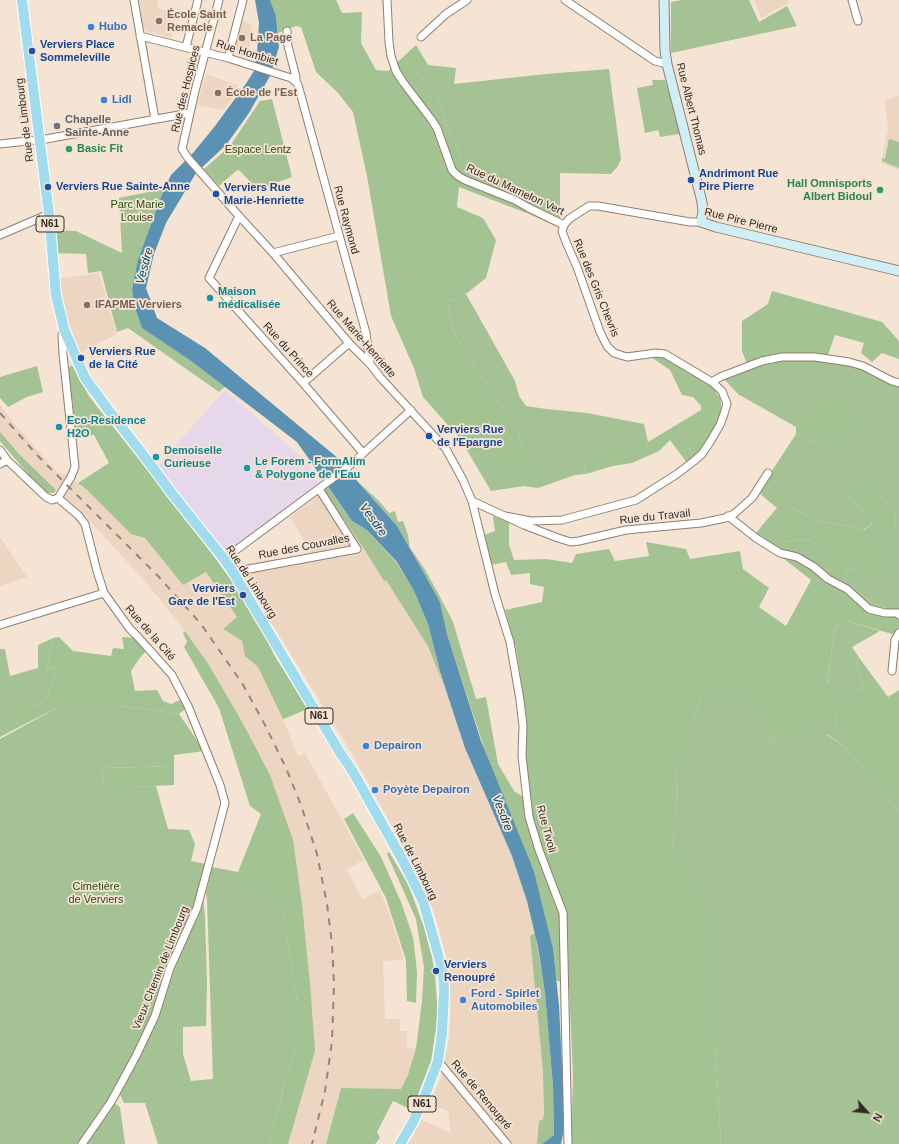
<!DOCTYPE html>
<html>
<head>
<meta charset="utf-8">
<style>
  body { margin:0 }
  #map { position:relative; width:899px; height:1144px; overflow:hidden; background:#f5e4d3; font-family:Arial,sans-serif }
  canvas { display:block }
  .north { position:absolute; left:847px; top:1092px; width:40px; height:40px; -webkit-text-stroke:3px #f5e4d3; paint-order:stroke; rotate:117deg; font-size:11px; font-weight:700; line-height:16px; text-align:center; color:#322b25 }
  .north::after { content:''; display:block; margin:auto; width:14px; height:18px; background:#322b25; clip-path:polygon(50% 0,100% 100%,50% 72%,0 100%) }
</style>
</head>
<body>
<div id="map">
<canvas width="899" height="1144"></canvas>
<div class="north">N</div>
</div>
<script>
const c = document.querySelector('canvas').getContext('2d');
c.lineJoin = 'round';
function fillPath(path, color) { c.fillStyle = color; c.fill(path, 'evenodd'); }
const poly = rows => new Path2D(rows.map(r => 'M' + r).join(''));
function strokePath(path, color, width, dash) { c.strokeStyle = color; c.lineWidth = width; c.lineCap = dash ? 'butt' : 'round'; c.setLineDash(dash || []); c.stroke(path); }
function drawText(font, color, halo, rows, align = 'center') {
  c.font = font + ' Arial,sans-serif'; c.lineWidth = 3.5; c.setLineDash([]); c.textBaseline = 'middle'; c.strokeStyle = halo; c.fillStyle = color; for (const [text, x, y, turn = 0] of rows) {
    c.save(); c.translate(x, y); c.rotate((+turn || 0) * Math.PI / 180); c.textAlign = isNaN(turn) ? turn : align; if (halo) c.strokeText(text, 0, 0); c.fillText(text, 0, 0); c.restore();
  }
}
fillPath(poly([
  [225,390,307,462,319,483,226,553,157,466]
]), '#e6d7ea');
fillPath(poly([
  [139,0,157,0,159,9,177,13,171,38,146,31,143,27],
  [754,0,788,0,789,3,761,18],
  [239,20,252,24,248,56,231,52],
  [206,74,237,85,232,100,222,110,197,105],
  [899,96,899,170,881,163,888,129,885,100],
  [99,273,117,334,80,353,69,324,58,279],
  [0,405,18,428,49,463,59,473,67,474,86,489,131,534,145,538,183,585,206,572,237,617,223,629,242,641,245,656,258,667,283,719,298,756,305,753,364,860,347,869,362,899,380,891,388,909,404,960,383,961,385,1019,400,1019,400,1031,407,1031,407,1048,416,1048,408,1075,401,1090,341,1088,326,1144,288,1144,315,1051,241,720,209,665,185,631,150,587,88,519,87,516,56,490,19,454,1,434,0,436],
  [328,487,352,521,414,591,488,802,512,856,527,900,538,947,550,1048,542,1144,408,1144,422,1120,451,1133,448,1111,430,1104,441,1077,449,1040,451,1009,448,963,438,925,433,910,406,852,368,782,344,740,281,638,233,565,279,559,311,553,295,525,290,518],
  [0,537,27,577,0,586]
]), '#edd6c1');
fillPath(poly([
  [682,0,749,0,759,22,787,6,797,26,671,53,671,2],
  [428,65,456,68,454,84,546,74,609,69,621,159,618,166,611,174,560,173,560,219,540,205,467,170,454,142,436,95,417,74],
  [652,80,665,80,674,110,680,133,679,134,660,137,658,130,645,133,637,88,653,85],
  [272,99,292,177,270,185,261,193,239,170,236,171,219,186,204,169,230,146,260,101],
  [889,139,899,142,899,168,882,161,882,158,885,159],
  [164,189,152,222,132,290,135,308,142,328,191,361,225,387,219,392,128,328,117,332,101,271,88,273,86,254,55,253,54,230,76,231,122,253,119,198],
  [466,294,515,381,519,396,526,406,546,409,587,413,644,424,648,442,643,451,584,467,586,474,575,475,538,488,524,486,491,491,471,457,488,449,530,479,538,461,524,452,517,427,493,394,453,332,447,302],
  [805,358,848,363,899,384,899,614,870,602,844,579,848,568,860,571,881,583,871,549,867,543,878,536,893,536,896,516,874,487,846,495,862,511,872,524,863,530,847,526,820,521,791,508,777,508,758,492,796,434,819,444,807,413,796,427,738,394,724,379,740,372,772,362,788,359],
  [37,366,43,392,27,397,8,407,0,398,0,377],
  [0,432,19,454,56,490,54,493,48,493,43,490,29,475,0,441],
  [358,482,378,500,389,513,395,511,398,522,403,521,408,535,410,548,424,568,438,593,453,622,476,699,486,697,498,764,489,763,447,634,440,602,397,526],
  [328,487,352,521,367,530,397,563,414,591,428,624,441,679,428,646,386,580,384,581,366,552,324,490],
  [765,522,777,530,786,542,801,540,812,541,835,557,830,571,792,552,784,559,753,537],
  [844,620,880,631,852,647,860,659,856,661,864,688,846,695,827,685,835,627],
  [53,638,47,668,56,669,46,700,29,709,13,720,21,726,0,737,0,649,5,649,10,676,38,668,38,645],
  [700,697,761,697,770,745,835,708,837,729,827,735,845,747,882,790,894,806,899,810,899,1144,721,1144,715,1043,672,846,677,820,676,763,686,754],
  [62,705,116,705,179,714,204,751,174,755,174,766,103,768,102,787,156,786,168,829,189,830,195,844,191,861,206,864,195,906,152,1016,133,1055,107,1102,79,1144,0,1144,0,739],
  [212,867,238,872,241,886,279,889,297,1002,297,1042,290,1069,284,1077,282,1095,269,1144,158,1144,145,1103,124,1103,119,1092,140,1055,160,1010,172,970,203,897,205,917,207,983,206,1026,183,1027,183,1054,191,1081,213,1079,207,899,206,893],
  [535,933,545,993,553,1086,554,1135,542,1144,537,1144,539,1121,543,1119,544,1113,543,1071,530,936],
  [114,1103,120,1107,125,1144,87,1144]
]), '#a4c294');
fillPath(poly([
  [270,0,336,0,342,13,362,12,361,43,376,70,388,71,416,45,428,65,417,74,436,95,454,142,467,170,540,205,560,219,557,227,529,214,459,187,457,207,483,218,496,240,486,278,466,294,447,302,453,332,493,394,517,427,524,452,538,461,531,479,495,466,488,449,471,457,461,440,423,397,414,368,391,316,367,176,353,112,338,93,316,72,301,27,296,26,278,33,276,16],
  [772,291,882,322,899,341,899,359,882,353,872,362,861,353,864,343,835,335,828,355,809,353,777,356,747,364,742,351,742,321,768,304],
  [651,357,666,357,712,386,720,398,722,411,716,427,702,450,687,463,670,440,659,451,632,463,613,466,586,474,584,467,623,447,643,451,648,442,701,410,701,406,693,397,682,395,670,370],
  [72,365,89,396,98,408,181,511,231,580,265,632,274,655,308,709,283,719,258,667,245,656,242,641,223,629,237,617,206,572,183,585,145,538,131,534,86,489,78,483,109,463,94,435,76,436,73,405,67,369],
  [850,397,851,440,819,444,796,434,796,427,807,413,828,398],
  [874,487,896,516,893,536,878,536,867,543,871,549,884,549,890,565,881,584,860,571,848,568,844,579,870,602,899,614,899,636,844,620,835,627,827,684,846,695,864,688,856,661,860,659,888,697,899,690,899,810,894,806,882,790,845,747,827,734,837,729,835,709,770,745,760,697,700,697,686,755,676,763,677,821,672,846,711,924,715,1043,721,1144,571,1144,573,1074,569,986,556,980,553,948,534,871,489,763,498,764,514,791,522,796,526,774,526,713,516,648,505,610,542,602,544,587,530,584,530,573,511,575,506,562,491,565,484,535,495,531,493,516,509,522,509,545,514,560,546,559,572,563,576,554,609,549,615,561,649,556,646,542,686,549,690,559,740,551,743,569,769,588,759,607,786,626,811,580,784,559,792,552,830,571,834,557,812,541,801,540,786,542,776,530,765,522,777,508,791,508,820,521,847,526,864,530,872,524,862,511,846,495,850,490],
  [185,631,209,665,241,720,270,775,293,840,302,904,310,984,315,1051,288,1144,269,1144,282,1095,284,1077,290,1069,297,1042,297,1002,279,890,240,886,238,872,261,814,250,806,219,708,184,647,187,642,183,633],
  [59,637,73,651,111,656,113,648,124,649,122,637,136,638,145,652,139,659,131,671,135,691,157,690,163,701,171,704,182,699,185,709,179,714,116,705,62,705,21,726,13,720,15,703,25,701,29,709,46,700,56,669,47,668,53,638],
  [174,766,174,785,102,788,103,768],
  [353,813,381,857,401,902,413,937,417,971,416,1003,407,1001,406,960,386,898,344,819],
  [389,852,408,884,424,927,432,957,435,977,438,1015,431,1061,412,1110,393,1101,377,1132,380,1138,375,1144,326,1144,341,1088,401,1089,408,1075,416,1048,422,1001,424,967,416,919,387,854]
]), '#a3c392');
fillPath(poly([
  [255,0,270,0,276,16,279,47,270,76,249,113,226,145,196,173,166,223,154,254,146,288,157,318,205,348,345,464,358,482,397,526,421,568,440,602,447,634,481,741,534,871,553,948,559,1006,563,1086,563,1134,561,1144,542,1144,554,1135,553,1086,545,993,538,947,527,901,512,856,465,748,440,672,428,624,414,591,397,562,367,530,352,521,297,442,191,361,142,328,135,308,132,290,138,260,164,189,171,175,193,153,215,126,245,85,254,71,257,55,259,23]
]), '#5b92b3');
const street = poly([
  [134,0,155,119],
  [219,0,195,91,182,149,188,158,239,216,273,253,349,343,370,364,380,377,446,449,463,480,472,501,495,594,510,642,520,700,523,726,522,756,529,817,539,850,563,913,568,1144],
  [387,0,389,42,391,56,396,71,403,82,431,119,437,128,452,170,458,176,465,180,515,200,529,208,564,225],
  [565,0,655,61,667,64],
  [852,0,858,21],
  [287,31,288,46,296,77,296,82,298,85,366,333,370,364],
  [140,36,228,58,291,78,296,82],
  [421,37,446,14,467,0],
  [186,47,198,0],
  [228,58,243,0],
  [0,144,46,139,190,113],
  [239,216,209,278,303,383,363,453],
  [0,235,49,214],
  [273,253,339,236],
  [64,330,62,335,63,354,75,467,71,477,58,498,79,516,85,524,97,571,104,593,130,629,138,637,172,675,188,706,220,785,225,803,197,908,170,968,155,1016,136,1056,111,1102,82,1144],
  [712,382,720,377,762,361,782,357,815,357,849,362,863,366,892,381,899,383],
  [303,383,349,343],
  [0,450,7,460,46,497,52,500,58,498],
  [0,464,7,460],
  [472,501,524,525,558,538,571,542,579,541,626,530,701,523,725,518,734,514,752,498,768,473],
  [505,516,531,521,562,520,636,500,677,474,694,461,702,454,710,442,720,425,724,414,727,404,722,391,712,382,665,354,656,353,627,357,614,353,607,346,600,332,577,267,566,242,562,231,564,225,569,219,589,206,598,206,690,222,701,222],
  [728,516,756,538,780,553,797,557,814,567,828,579,847,589,869,609,885,613,898,613,899,615],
  [224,559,348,467,411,410],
  [233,572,357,549,319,489],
  [0,625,104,593],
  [892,671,895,640,899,633],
  [438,1061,507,1144]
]);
const secondary = poly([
  [664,0,665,51,667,64,702,202,703,212,701,222,716,227,899,271]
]);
const primary = poly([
  [22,0,49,214,56,295,64,329,85,378,107,408,151,465,170,491,224,559,233,572,339,751,353,772,402,859,423,901,443,972,444,992,442,1033,438,1061,422,1103,413,1122,400,1144]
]);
strokePath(street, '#8f7f70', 9);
strokePath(secondary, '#8f7f70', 11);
strokePath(primary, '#fff', 12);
strokePath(street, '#fff', 7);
strokePath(secondary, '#d0eef6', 9);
strokePath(primary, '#a0dcee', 10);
strokePath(poly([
  [0,413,38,456,158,576,201,624,219,650,242,683,265,725,286,768,301,805,317,854,327,904,332,944,334,985,332,1041,325,1091,312,1144]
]), '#92877b', 2, [7, 7]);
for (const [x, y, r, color] of [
  [159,21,4,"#8d6e63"],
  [91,27,4,"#3f7fe0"],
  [242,38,4,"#8d6e63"],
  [32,51,4,"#1a4fb4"],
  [218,93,4,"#8d6e63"],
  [104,100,4,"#3f7fe0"],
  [57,126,4,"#6b7280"],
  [69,149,4,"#2e9e5b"],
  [691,180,4,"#1a4fb4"],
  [48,187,4,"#1a4fb4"],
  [880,190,4,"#2e9e5b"],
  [216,194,4,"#1a4fb4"],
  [210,298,4,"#0f9aa8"],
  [87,305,4,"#8d6e63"],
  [81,358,4,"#1a4fb4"],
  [59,427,4,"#0f9aa8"],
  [429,436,4,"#1a4fb4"],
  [156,457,4,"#0f9aa8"],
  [247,468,4,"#0f9aa8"],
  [243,595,4,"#1a4fb4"],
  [366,746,4,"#3f7fe0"],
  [375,790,4,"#3f7fe0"],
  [436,971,4,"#1a4fb4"],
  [463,1000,4,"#3f7fe0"]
]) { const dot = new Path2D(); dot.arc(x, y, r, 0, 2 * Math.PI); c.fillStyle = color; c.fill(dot); strokePath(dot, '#f5e4d3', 1.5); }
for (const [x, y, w] of [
  [50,224,28],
  [319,716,28],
  [422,1104,28]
]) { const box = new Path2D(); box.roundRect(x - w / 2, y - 8, w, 16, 3); c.fillStyle = '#f5e4d3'; c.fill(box); strokePath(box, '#322b25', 1); }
drawText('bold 10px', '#322b25', null, [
  ["N61",50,224],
  ["N61",319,716],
  ["N61",422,1104]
]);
drawText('bold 11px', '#785e54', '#f5e4d3', [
  ["École Saint",167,15],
  ["Remacle",167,28],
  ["La Page",250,38],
  ["École de l'Est",226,93],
  ["IFAPME Verviers",95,305]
], 'left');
drawText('bold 11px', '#366cbe', '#f5e4d3', [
  ["Hubo",99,27],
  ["Lidl",112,100],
  ["Depairon",374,746],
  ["Poyète Depairon",383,790],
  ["Ford - Spirlet",471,994],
  ["Automobiles",471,1007]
], 'left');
drawText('bold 11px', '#164399', '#f5e4d3', [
  ["Verviers Place",40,45],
  ["Sommeleville",40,58],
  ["Andrimont Rue",699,174],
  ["Pire Pierre",699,187],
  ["Verviers Rue Sainte-Anne",56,187],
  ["Verviers Rue",224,188],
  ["Marie-Henriette",224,201],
  ["Verviers Rue",89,352],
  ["de la Cité",89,365],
  ["Verviers Rue",437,430],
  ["de l'Epargne",437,443],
  ["Verviers",235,589,"right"],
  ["Gare de l'Est",235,602,"right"],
  ["Verviers",444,965],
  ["Renoupré",444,978]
], 'left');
drawText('11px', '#322b25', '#f5e4d3', [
  ["Rue Hombiet",247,53,17],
  ["Rue des Hospices",186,89,-76],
  ["Rue Albert Thomas",691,109,76],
  ["Rue de Limbourg",25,120,-97],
  ["Rue du Mamelon Vert",515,190,25],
  ["Rue Raymond",346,220,75],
  ["Rue Pire Pierre",741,221,14],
  ["Rue des Gris Chevris",596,288,68],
  ["Rue Marie-Henriette",361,339,49],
  ["Rue du Prince",288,350,48],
  ["Rue du Travail",655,517,-6],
  ["Rue des Couvalles",304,547,-11],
  ["Rue de Limbourg",251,582,57],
  ["Rue de la Cité",150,633,49],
  ["Rue Tivoli",546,829,75],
  ["Rue de Limbourg",415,862,63],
  ["Vieux Chemin de Limbourg",161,968,-68],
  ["Rue de Renoupré",481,1095,50]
]);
drawText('bold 11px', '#5b616d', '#f5e4d3', [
  ["Chapelle",65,120],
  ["Sainte-Anne",65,133]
], 'left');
drawText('bold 11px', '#27864d', '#f5e4d3', [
  ["Basic Fit",77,149],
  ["Hall Omnisports",872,184,"right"],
  ["Albert Bidoul",872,197,"right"]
], 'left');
drawText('11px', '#284f08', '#f5e4d3', [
  ["Espace Lentz",258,150],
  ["Parc Marie",137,205],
  ["Louise",137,218],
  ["Cimetière",96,887],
  ["de Verviers",96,900]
]);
drawText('bold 11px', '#0d838f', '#f5e4d3', [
  ["Maison",218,292],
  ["médicalisée",218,305],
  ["Eco-Residence",67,421],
  ["H2O",67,434],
  ["Demoiselle",164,451],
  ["Curieuse",164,464],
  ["Le Forem - FormAlim",255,462],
  ["& Polygone de l'Eau",255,475]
], 'left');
drawText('italic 12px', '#004b6c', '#f5e4d3', [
  ["Vesdre",145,266,-75],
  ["Vesdre",373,520,54],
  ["Vesdre",502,813,69]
]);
</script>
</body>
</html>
